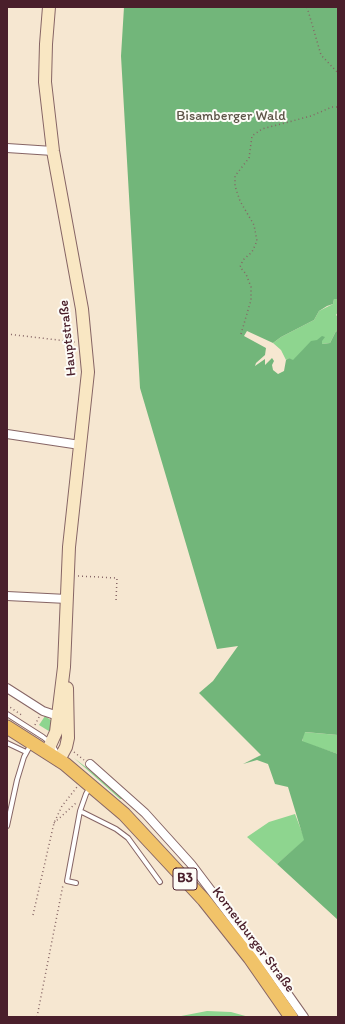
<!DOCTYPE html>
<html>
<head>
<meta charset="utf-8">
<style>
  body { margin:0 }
  #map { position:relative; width:345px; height:1024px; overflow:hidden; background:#f6e7d1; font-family:Itim,sans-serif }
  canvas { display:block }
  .frame { position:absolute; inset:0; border:8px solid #4a1f2b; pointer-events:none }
</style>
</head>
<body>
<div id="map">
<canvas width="345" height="1024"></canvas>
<div class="frame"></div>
</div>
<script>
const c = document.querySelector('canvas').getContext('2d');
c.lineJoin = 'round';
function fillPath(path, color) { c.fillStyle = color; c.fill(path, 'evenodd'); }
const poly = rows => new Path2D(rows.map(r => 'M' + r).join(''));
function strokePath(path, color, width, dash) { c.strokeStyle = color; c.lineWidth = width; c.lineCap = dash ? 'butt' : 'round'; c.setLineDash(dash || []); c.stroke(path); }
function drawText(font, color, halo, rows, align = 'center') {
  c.font = font + ' Itim,sans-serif'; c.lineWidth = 4; c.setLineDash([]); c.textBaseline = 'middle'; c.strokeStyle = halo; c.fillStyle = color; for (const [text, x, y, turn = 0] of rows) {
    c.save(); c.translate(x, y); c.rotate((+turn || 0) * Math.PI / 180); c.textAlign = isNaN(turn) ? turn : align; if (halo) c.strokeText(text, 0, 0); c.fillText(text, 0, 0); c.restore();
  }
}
fillPath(poly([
  [334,299,338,299,338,312,336,315,338,317,338,332,336,331,330,343,322,344,322,341,312,341,293,361,289,358,286,360,281,350,273,343,281,337,314,320,319,311,333,304],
  [45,716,52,721,52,733,39,725],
  [304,732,338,735,338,754,302,742],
  [74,758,104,781,123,799,120,799],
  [295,814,305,840,277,864,247,837,269,822],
  [207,1011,231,1012,249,1017,176,1017]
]), '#8ed58f');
fillPath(poly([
  [124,7,338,7,338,299,334,299,333,304,327,306,319,311,314,320,281,337,273,343,247,331,244,336,266,348,265,355,256,363,255,366,265,359,265,365,272,358,274,361,272,365,273,370,278,374,284,371,286,360,289,358,293,360,311,341,317,340,322,336,325,337,322,341,322,344,330,343,336,331,338,332,338,735,305,732,302,741,338,754,338,920,277,864,304,840,288,787,275,784,268,764,257,760,243,764,261,755,199,693,213,681,238,646,217,649,140,388,121,56]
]), '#72b67a');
const service = poly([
  [7,714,43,737,52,744,58,755],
  [7,743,26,752],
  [80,811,116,829,128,838,160,882],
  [7,826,17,780,24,757,31,744],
  [76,883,67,881,80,811,86,794,90,787]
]);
const minor = poly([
  [7,148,53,151],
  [7,434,80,445],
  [7,596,67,599],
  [7,688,43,711,58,716],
  [90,764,145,813,191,864,268,966,304,1017]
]);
const secondary = poly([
  [47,752,56,732,64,667,69,547,88,372,82,309,53,151,45,82,46,44,49,7],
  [59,760,66,747,68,738,67,688]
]);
const primary = poly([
  [7,727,65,764,124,814,204,900,250,958,291,1017]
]);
strokePath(service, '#866565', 6);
strokePath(minor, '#866565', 10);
strokePath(secondary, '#866565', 14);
strokePath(primary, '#866565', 15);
strokePath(poly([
  [307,7,321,55,338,73],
  [7,334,75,342],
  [241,334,251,300,251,287,246,274,240,267,243,260,252,252,257,241,254,225,240,201,235,186,235,176,249,158,252,136,262,129,311,116,332,107,338,107],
  [78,576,117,578,116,601],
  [7,705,23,716],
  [35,725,39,717],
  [74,752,84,760],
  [54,823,76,803],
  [33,915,54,823,62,806,77,787],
  [37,1017,63,885]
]), '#866565', 1.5, [1, 3]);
strokePath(service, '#fff', 4);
strokePath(minor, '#fff', 8);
strokePath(secondary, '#f9e7c3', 12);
strokePath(primary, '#f1c369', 13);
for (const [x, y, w] of [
  [185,879,24]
]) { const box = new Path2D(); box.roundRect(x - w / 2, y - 11, w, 22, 3); c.fillStyle = '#fdfcf7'; c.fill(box); strokePath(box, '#4a1f2b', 1); }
drawText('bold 13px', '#4a1f2b', null, [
  ["B3",185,879]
]);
drawText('14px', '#5e5649', '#fdfcf7', [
  ["Bisamberger Wald",231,116]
]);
drawText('14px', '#4a1f2b', '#fdfcf7', [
  ["Hauptstraße",68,338,-96],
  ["Korneuburger Straße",253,940,53]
]);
</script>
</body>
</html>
